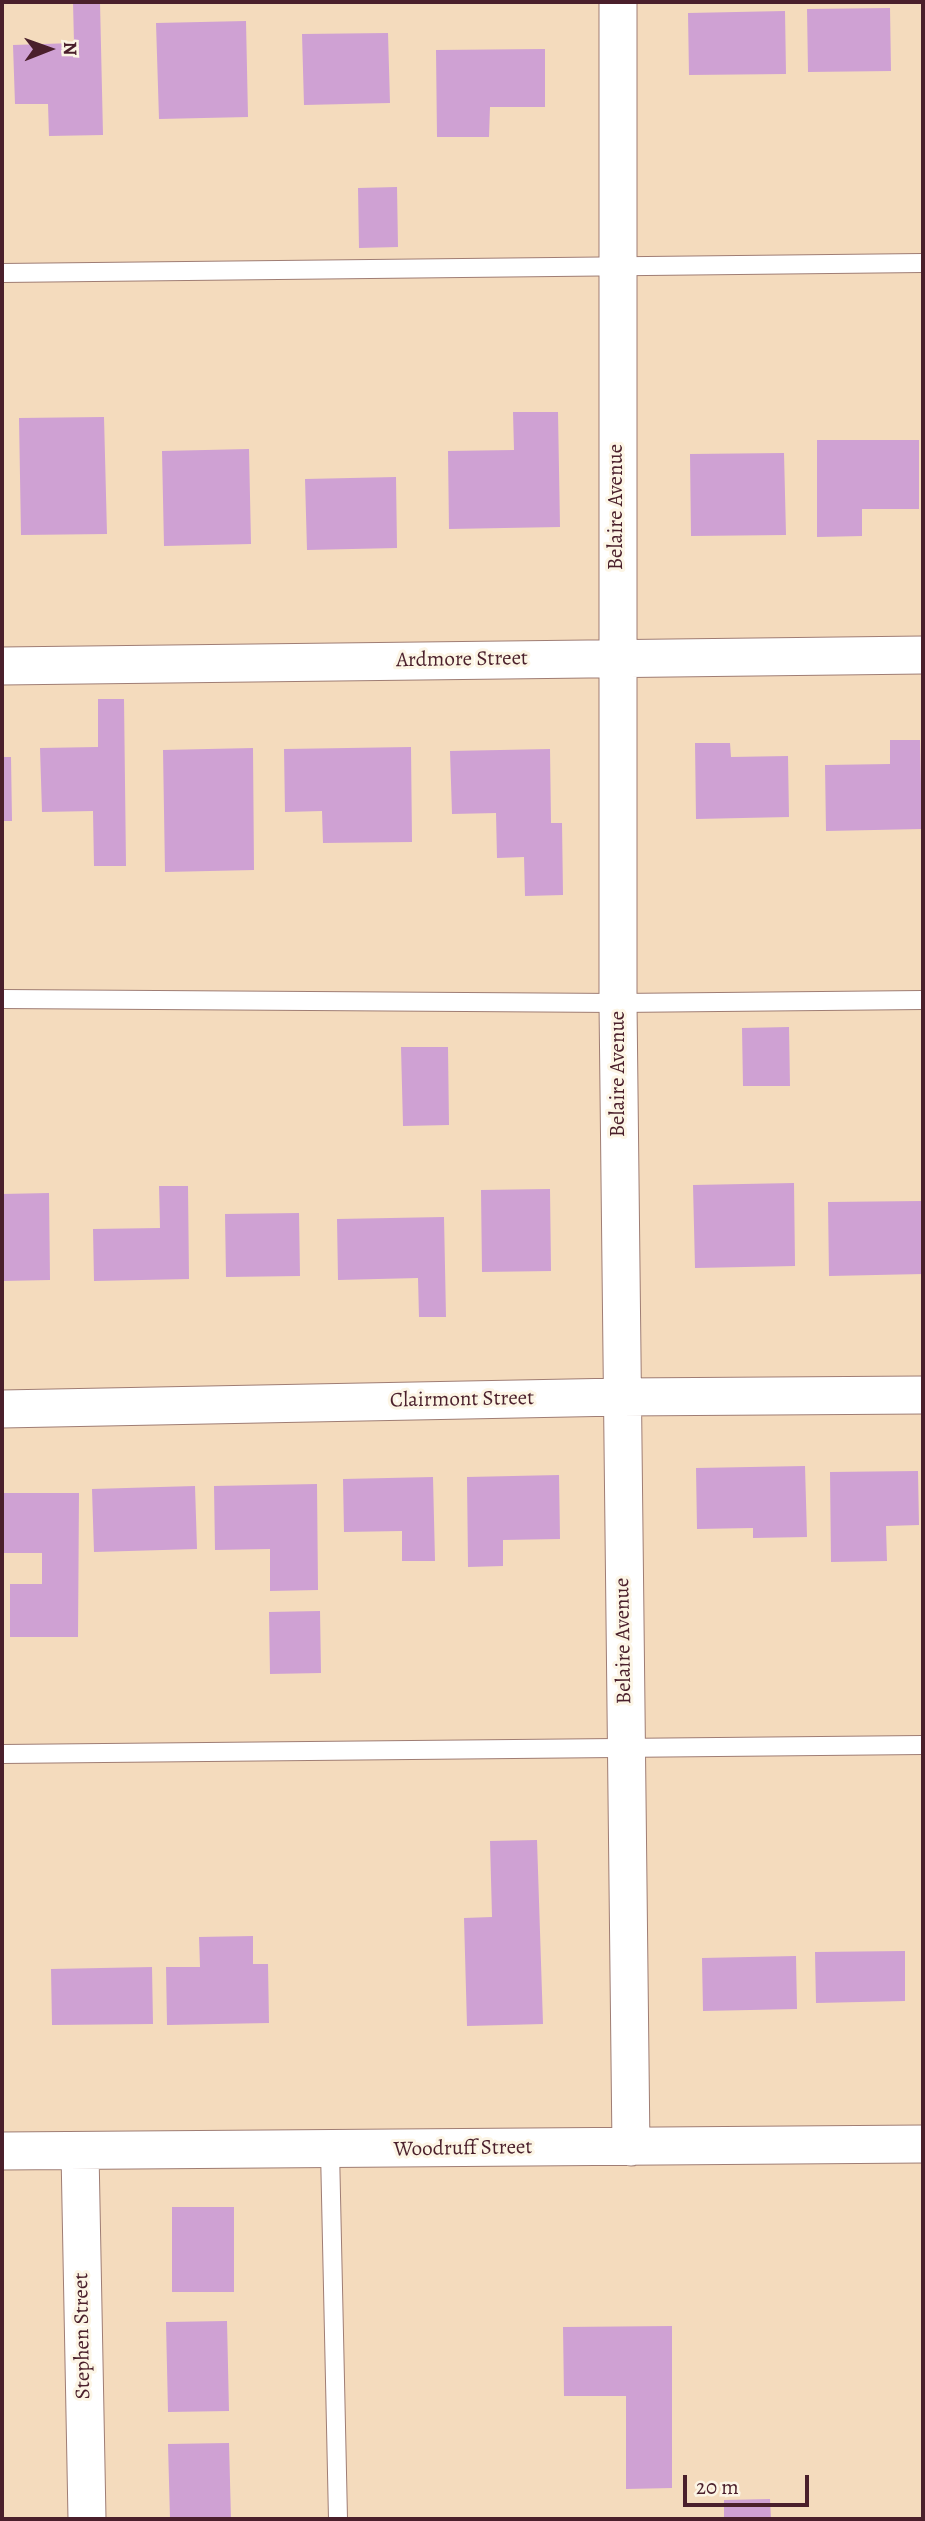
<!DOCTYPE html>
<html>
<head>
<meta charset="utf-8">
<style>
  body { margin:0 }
  #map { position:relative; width:925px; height:2521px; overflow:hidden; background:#f4dbbd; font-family:Alegreya,serif }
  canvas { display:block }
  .frame { position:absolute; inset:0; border:4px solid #4a1f2b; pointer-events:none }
  .north { position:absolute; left:14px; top:14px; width:70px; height:70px; -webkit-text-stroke:5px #fcf5e5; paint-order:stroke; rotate:89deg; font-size:19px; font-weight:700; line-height:28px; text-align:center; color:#4a1f2b }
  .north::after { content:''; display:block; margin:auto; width:24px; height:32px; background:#4a1f2b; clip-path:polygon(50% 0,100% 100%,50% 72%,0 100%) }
  .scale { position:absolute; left:683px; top:2475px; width:126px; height:32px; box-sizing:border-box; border:4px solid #4a1f2b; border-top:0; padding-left:9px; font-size:21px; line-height:24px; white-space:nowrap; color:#4a1f2b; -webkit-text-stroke:5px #fcf5e5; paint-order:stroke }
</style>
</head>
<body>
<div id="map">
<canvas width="925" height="2521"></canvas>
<div class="frame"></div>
<div class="north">N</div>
<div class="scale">20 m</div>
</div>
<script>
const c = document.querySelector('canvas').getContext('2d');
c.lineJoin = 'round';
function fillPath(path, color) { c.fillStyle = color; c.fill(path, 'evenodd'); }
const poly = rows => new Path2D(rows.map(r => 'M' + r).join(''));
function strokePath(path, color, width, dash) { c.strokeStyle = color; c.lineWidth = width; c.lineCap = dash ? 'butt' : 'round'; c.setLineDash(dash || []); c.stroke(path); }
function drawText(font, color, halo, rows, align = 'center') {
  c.font = font + ' Alegreya,serif'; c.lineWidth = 6; c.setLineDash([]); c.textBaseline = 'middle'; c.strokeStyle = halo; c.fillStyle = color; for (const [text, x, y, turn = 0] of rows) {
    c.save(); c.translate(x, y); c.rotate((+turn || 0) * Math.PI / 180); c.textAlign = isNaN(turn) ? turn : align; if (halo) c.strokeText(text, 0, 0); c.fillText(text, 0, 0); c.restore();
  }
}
fillPath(poly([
  [73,2,100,2,103,135,49,136,48,104,15,104,13,45,74,43],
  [890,8,891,71,808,72,807,9],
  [785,11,786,74,689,75,688,13],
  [246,21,248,117,159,119,156,23],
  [388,33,390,103,304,105,302,34],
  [545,49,545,107,490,107,489,137,437,137,436,50],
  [397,187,398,247,359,248,358,188],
  [513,412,558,412,560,527,449,529,448,451,514,450],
  [104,417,107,534,21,535,19,418],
  [817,440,919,440,919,509,862,509,862,536,817,537],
  [249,449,251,544,164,546,162,451],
  [784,453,786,535,691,536,690,454],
  [396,477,397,548,307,550,305,479],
  [98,699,124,699,126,866,94,866,93,811,42,812,40,748,98,747],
  [890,740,920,740,922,829,826,831,825,765,890,764],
  [695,743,730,743,731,757,788,756,789,817,696,819],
  [411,747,412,842,323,843,322,811,285,812,284,749],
  [253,748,254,870,165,872,163,750],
  [550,749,551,823,562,823,563,895,525,896,524,857,497,858,496,813,452,814,450,751],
  [2,757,11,757,12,821,2,821],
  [789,1027,790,1086,743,1086,742,1028],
  [401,1047,448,1047,449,1125,403,1126],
  [794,1183,795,1266,695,1268,693,1185],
  [159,1186,188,1186,189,1279,94,1281,93,1229,160,1228],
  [550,1189,551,1271,482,1272,481,1190],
  [49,1193,50,1280,2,1281,2,1194],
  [922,1201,923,1274,829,1276,828,1202],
  [299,1213,300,1276,226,1277,225,1214],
  [444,1217,446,1317,419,1317,418,1278,338,1280,337,1219],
  [805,1466,807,1537,753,1538,753,1528,697,1529,696,1468],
  [918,1471,919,1525,886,1526,887,1561,831,1562,830,1472],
  [559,1475,560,1539,503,1540,503,1566,468,1567,467,1477],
  [433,1477,435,1561,402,1561,402,1531,344,1532,343,1479],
  [317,1484,318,1590,270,1591,270,1549,215,1550,214,1486],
  [195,1486,197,1549,94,1552,92,1489],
  [2,1493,79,1493,78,1637,10,1637,10,1584,42,1584,42,1553,2,1553],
  [320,1611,321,1673,270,1674,269,1612],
  [537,1840,543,2024,467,2026,464,1918,492,1917,490,1841],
  [253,1936,253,1964,268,1964,269,2023,167,2025,166,1967,200,1967,199,1937],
  [905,1951,905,2001,816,2003,815,1952],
  [796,1956,797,2009,703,2011,702,1958],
  [152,1967,153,2024,52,2025,51,1969],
  [172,2207,234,2207,234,2292,172,2292],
  [227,2321,229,2411,168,2412,166,2322],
  [672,2326,672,2488,626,2489,626,2396,564,2396,563,2327],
  [229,2443,231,2519,170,2519,168,2444],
  [770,2499,771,2519,724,2519,724,2500]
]), '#cfa1d3');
const service = poly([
  [2,273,923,263],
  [2,999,618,1003,923,1000],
  [2,1754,923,1745],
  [330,2150,338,2519]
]);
const minor = poly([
  [618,2,618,1003,631,2147],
  [2,666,923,655],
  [2,1409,621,1397,923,1395],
  [2,2151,923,2144],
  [80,2152,87,2519]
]);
strokePath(service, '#9f7d74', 20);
strokePath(minor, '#9f7d74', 39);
strokePath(service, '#fff', 18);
strokePath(minor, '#fff', 37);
drawText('21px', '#4a1f2b', '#fcf5e5', [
  ["Belaire Avenue",617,507,-90],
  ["Ardmore Street",462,660,-1],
  ["Belaire Avenue",619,1074,-90],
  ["Clairmont Street",462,1400,-1],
  ["Belaire Avenue",624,1641,-91],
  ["Woodruff Street",463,2149,-1],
  ["Stephen Street",83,2336,-91]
]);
</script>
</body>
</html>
